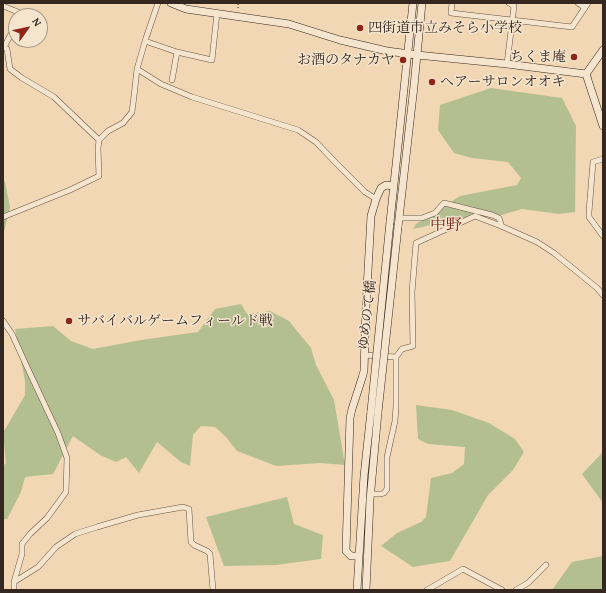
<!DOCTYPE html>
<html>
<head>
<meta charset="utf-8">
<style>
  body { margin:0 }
  #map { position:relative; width:606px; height:593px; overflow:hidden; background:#f1d7b3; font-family:"Gentium Book Plus",serif }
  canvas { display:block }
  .frame { position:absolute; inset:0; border:4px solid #34271f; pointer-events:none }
  .north { position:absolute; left:8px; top:8px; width:40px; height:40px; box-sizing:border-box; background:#f6e5ce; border:1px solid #a89988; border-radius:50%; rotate:57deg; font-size:11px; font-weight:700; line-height:16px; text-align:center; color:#34271f }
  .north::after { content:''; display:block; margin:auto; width:14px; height:18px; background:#8f2418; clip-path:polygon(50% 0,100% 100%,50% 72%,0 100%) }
</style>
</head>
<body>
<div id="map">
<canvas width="606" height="593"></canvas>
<div class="frame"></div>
<div class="north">N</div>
</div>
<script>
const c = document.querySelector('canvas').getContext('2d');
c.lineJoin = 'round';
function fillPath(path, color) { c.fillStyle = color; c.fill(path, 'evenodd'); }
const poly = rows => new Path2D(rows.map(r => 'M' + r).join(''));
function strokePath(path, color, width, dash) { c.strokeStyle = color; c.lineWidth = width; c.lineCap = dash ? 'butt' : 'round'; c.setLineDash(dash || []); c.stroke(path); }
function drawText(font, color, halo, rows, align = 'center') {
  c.font = font + ' "Gentium Book Plus","Noto Serif JP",serif'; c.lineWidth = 3; c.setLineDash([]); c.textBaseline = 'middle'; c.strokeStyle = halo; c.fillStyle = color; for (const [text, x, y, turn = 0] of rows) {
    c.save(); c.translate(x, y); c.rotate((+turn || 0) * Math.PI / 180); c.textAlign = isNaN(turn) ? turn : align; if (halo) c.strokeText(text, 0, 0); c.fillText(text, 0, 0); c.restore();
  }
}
fillPath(poly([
  [491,88,562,98,576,126,575,212,559,214,522,209,498,216,476,212,467,217,413,229,416,224,460,196,517,185,521,178,508,162,472,158,454,153,438,130,440,105],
  [3,179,5,182,10,207,3,236],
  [241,304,247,314,270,311,289,321,311,348,316,365,334,400,345,465,320,463,276,466,237,451,226,437,215,427,201,426,193,435,190,466,181,462,157,442,139,473,126,457,116,462,100,455,73,436,53,474,25,477,21,492,7,519,3,519,3,466,6,463,3,433,25,395,25,381,15,329,53,326,71,341,93,349,141,340,198,332,215,309],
  [416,405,452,410,489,423,515,439,524,452,513,470,488,495,450,561,413,567,381,546,397,533,421,522,426,517,431,478,452,473,464,464,465,447,428,444,418,439],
  [603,452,603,503,582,474],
  [287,497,294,524,323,535,321,559,276,565,224,566,206,517],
  [603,556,603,590,552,590,572,562]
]), '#b4bf91');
const street = poly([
  [452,3,451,13,572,27,588,3],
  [578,3,585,8],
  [3,6,18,12,18,16],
  [145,41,177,52,212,60,217,13],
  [3,46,7,49,10,69,22,78,54,97,99,140],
  [4,47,16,25],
  [507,64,514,6,509,3],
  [137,69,161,84,192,97,298,130,316,142,336,163,365,192,376,199],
  [172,80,177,52],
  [603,159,593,162,589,212,589,217,603,236],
  [3,217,70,190,99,176,98,149,99,140,108,131,123,123,132,112,134,96,137,69,146,38,158,3],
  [399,218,422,218,435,213,444,203,492,215,499,218,501,224,501,226],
  [3,321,12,334,27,367,58,433,67,458,66,492,47,518,30,534,22,544,22,554,14,582,14,590],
  [364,355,396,357],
  [371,494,381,494,384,493,387,489,387,457,395,421,396,406,396,357,402,349,413,346,412,292,416,243,475,216,501,226,537,242,554,253,597,288,603,295],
  [14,582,38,567,56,547,75,534,97,527,138,515,183,507,189,509,191,542,194,545,207,551,210,554,213,590],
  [427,590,463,569,502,590],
  [516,590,528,583,546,565]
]);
const secondary = poly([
  [171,3,186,9,289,24,340,40,387,51,417,55,507,64,586,74],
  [586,74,603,126],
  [586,74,603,50],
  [390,222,413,3],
  [398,227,414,86,422,3],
  [359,556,351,556,346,551,350,418,352,409,362,378,364,371,366,307,371,216,376,199,381,188,386,185,394,186],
  [357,590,364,476,371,411],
  [366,590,370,500,378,412]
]);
strokePath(street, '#635344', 6);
strokePath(secondary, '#34271f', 8);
strokePath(poly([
  [238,8,238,3]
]), '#34271f', 1, [1, 2]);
strokePath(street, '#f6e5ce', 5);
strokePath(secondary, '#f6e5ce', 7);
const secondaryBridge = poly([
  [371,411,390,222],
  [378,412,398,227]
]);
strokePath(secondaryBridge, '#34271f', 8, []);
strokePath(secondaryBridge, '#f6e5ce', 7);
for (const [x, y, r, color] of [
  [360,28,4,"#8f2418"],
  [574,57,4,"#8f2418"],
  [403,60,4,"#8f2418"],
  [432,82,4,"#8f2418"],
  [69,321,4,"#8f2418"]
]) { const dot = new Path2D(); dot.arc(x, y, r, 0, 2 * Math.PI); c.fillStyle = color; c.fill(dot); strokePath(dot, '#f6e5ce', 1.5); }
drawText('14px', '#34271f', '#f6e5ce', [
  ["四街道市立みそら小学校",368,28],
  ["ちくま庵",566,57,"right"],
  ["お酒のタナカヤ",395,60,"right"],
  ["ヘアーサロンオオキ",440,82],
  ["サバイバルゲームフィールド戦",77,321]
], 'left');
drawText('14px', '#34271f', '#f6e5ce', [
  ["ゆめのて橋",368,315,-84]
]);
drawText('16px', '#7a1f14', '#f6e5ce', [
  ["中野",446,226]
]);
</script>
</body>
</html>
